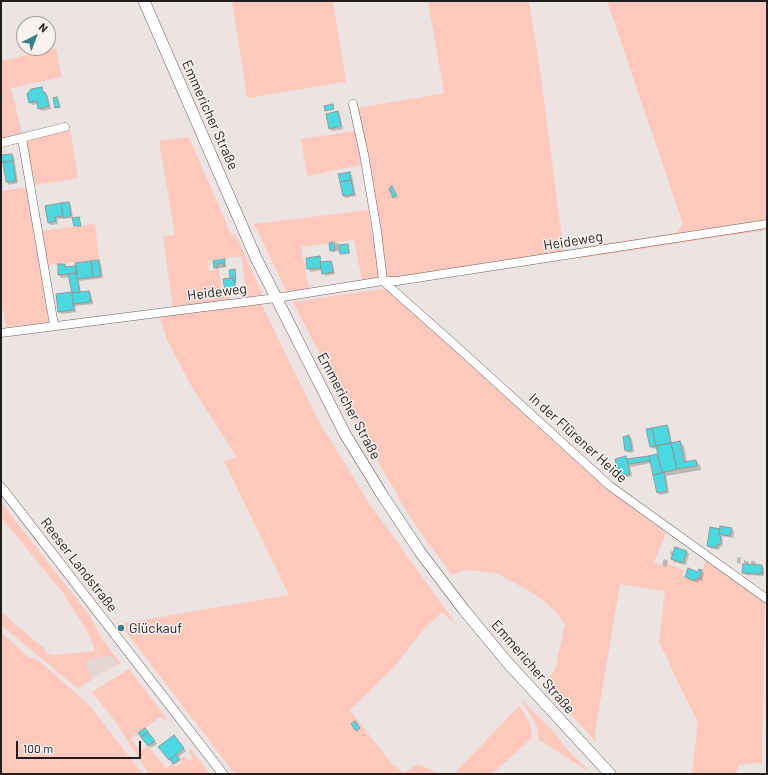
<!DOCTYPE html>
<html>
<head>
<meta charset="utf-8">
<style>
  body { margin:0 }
  #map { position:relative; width:768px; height:775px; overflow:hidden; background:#ebe4e2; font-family:Barlow,sans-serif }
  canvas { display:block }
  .frame { position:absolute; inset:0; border:2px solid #201e1d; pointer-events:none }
  .north { position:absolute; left:16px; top:16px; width:40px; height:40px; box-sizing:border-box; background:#f8f1ef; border:1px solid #a29d9b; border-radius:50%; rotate:42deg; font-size:11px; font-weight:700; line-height:16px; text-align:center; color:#201e1d }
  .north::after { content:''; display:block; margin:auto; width:14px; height:18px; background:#398186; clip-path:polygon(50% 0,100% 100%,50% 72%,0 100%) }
  .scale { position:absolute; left:16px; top:741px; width:125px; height:18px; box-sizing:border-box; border:2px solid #201e1d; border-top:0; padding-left:5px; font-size:12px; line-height:14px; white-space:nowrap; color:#201e1d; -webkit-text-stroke:3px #f8f1ef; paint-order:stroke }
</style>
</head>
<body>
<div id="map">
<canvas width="768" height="775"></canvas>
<div class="frame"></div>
<div class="north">N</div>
<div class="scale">100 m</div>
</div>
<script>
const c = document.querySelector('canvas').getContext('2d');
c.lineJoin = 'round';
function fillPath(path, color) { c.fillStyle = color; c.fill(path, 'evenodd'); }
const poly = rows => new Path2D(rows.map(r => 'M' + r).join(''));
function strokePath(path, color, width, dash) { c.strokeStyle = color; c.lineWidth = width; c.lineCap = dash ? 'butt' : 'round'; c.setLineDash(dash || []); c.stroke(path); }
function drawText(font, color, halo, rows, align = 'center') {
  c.font = font + ' Barlow,sans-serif'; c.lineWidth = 3; c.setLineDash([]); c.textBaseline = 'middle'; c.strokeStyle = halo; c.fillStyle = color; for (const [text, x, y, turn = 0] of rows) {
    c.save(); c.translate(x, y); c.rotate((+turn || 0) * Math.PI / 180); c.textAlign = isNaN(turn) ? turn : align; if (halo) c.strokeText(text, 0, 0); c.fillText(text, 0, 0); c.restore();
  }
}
fillPath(poly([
  [111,656,117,664,93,679,84,664,96,657]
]), '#e7d7d3');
fillPath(poly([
  [232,1,333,1,346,82,247,98],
  [428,1,529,1,541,77,564,253,390,279,386,276,376,208,358,108,444,93],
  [607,1,767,1,767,230,582,258,582,247,677,233,682,225,682,221],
  [56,48,62,77,11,88,22,133,1,138,1,61],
  [70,129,78,178,34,185,26,142,28,139],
  [355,131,361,165,307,176,301,139],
  [189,137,231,234,236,235,262,293,258,298,248,300,241,256,208,261,209,271,219,269,222,291,228,290,230,300,173,308,163,236,175,235,159,141],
  [26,187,49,322,6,327,1,299,1,191],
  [368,210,379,274,377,278,362,280,354,240,301,247,309,289,295,291,286,290,254,224],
  [95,224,99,260,47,265,41,231],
  [387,288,605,488,666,533,654,562,665,567,666,563,684,570,683,576,695,581,696,578,699,579,706,561,765,603,762,763,739,765,735,774,692,774,698,722,675,676,659,641,665,591,620,584,595,733,596,742,543,684,555,670,565,624,555,611,542,599,526,589,496,573,466,570,452,575,421,533,400,501,395,490,364,439,293,302],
  [261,303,318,420,369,503,459,628,442,612,424,629,395,666,350,710,391,763,404,773,418,764,440,774,235,774,120,624,289,595,224,461,237,457,193,389,167,340,160,317],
  [1,502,90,616,101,637,121,664,119,665,117,664,111,656,96,657,85,663,93,679,78,689,1,625,1,612,45,649,44,651,49,655,49,653,54,655,95,651,89,634,63,593,1,517],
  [1,632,30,658,34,658,42,663,89,705,143,774,1,774],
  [129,669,167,719,164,720,160,717,131,739,140,751,148,746,166,768,173,764,175,767,182,762,180,759,185,756,188,761,193,758,189,752,189,750,191,749,210,774,149,774,115,721,92,692],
  [521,699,555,733,565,747,592,774,538,739,538,732,536,725],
  [519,706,523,711,531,726,532,738,492,774,454,774]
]), '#fec8bd');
fillPath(poly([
  [41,88,48,96,51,109,42,111,39,108,38,104,32,105,30,103,28,93,31,90],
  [337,112,340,115,343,129,332,131,330,128],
  [12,155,14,157,18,183,9,185,7,182,1,156],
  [349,173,352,175,356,196,346,198,344,196,339,175],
  [68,203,71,205,73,218,57,219,58,224,51,225,48,222],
  [338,243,340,246,348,245,350,253,342,254,341,251,332,252,330,244],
  [319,258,322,263,331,262,333,264,335,274,325,276,323,273,322,270,311,272,308,269,307,259],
  [224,260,226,267,216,269,215,268,214,261],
  [99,261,101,264,103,278,79,281,81,293,89,292,91,294,93,304,75,306,76,312,62,314,59,312,73,293,70,277,61,278,59,275,59,265,65,265,68,268],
  [234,270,237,291,229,293,226,290,232,279],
  [667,426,669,428,672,443,680,442,684,446,687,462,696,461,700,465,701,470,666,476,669,493,660,495,658,493,652,463,630,467,632,476,623,478,620,475,626,457,628,460,657,455,659,457,657,448,654,449,651,447],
  [629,436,632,439,634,452,629,453,626,451],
  [731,529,734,531,733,538,722,536,721,538,723,540,722,547,720,546,719,550,710,548,708,545,720,530],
  [675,548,687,552,689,554,686,565,674,562,672,559,673,556,670,555,671,551,674,552],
  [737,557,741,558,740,564,737,563],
  [664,559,668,561,666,567,662,565],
  [744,560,749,562,749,566,753,566,751,564,751,561,755,561,756,566,762,566,764,569,764,576,746,575,743,572],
  [699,570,704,573,702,581,699,580,698,583,689,579,687,577,698,573],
  [151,736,157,744,151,748,149,745],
  [176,739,186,751,178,757,180,761,175,764,169,759]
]), '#0003');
const building = poly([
  [42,87,43,93,45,92,49,106,38,109,37,101,29,103,27,94,31,89,42,87],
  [57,97,60,107,55,108,53,98,57,97],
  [333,104,334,109,325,111,324,106,333,104],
  [338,111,341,126,329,129,326,114,338,111],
  [12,154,13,161,1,163,1,155,12,154],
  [13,161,16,181,6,182,3,162,13,161],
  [350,172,351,180,340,182,338,174,350,172],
  [351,180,354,194,343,196,340,182,351,180],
  [392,186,397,196,393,198,389,188,392,186],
  [69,202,71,216,63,218,61,203,69,202],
  [61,203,63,216,55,217,56,221,48,223,45,206,61,203],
  [79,217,81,226,74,226,72,218,79,217],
  [334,242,335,250,330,251,329,243,334,242],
  [348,244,349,253,340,254,339,245,348,244],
  [320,256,321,268,307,269,306,258,320,256],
  [225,259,225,266,224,267,223,263,217,264,218,267,214,268,213,261,225,259],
  [99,260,101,276,93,277,91,261,99,260],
  [91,261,93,277,77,279,75,263,91,261],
  [331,261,333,272,322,274,320,262,331,261],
  [58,264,65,264,65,267,76,266,77,275,76,273,58,275,58,264],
  [235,269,236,282,234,282,234,278,230,278,229,270,235,269],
  [76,273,80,292,72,293,68,274,76,273],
  [230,278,234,278,235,289,225,291,223,279,230,278],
  [89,291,91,302,73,304,72,293,89,291],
  [72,292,74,310,58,312,56,294,72,292],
  [667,425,671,443,656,446,652,428,667,425],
  [652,428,656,446,650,447,646,429,652,428],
  [629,435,632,450,625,451,623,437,629,435],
  [680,441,684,462,696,460,697,466,677,469,671,443,680,441],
  [671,443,677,469,662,473,656,446,671,443],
  [657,454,662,473,653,475,649,456,657,454],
  [626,456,630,474,619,476,615,459,626,456],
  [649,456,650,461,628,464,627,459,649,456],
  [664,472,667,491,657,493,653,475,664,472],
  [720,526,732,528,730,536,719,534,720,526],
  [710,527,720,529,719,536,721,537,720,545,717,544,717,548,707,546,710,527],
  [675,547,687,551,683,563,671,559,675,547],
  [743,564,762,565,762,574,742,573,743,564],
  [688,568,698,572,699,569,702,570,699,579,696,578,695,581,685,577,688,568],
  [355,721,360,728,356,731,351,724,355,721],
  [145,728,148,732,141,737,138,733,145,728],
  [148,732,155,741,148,746,141,737,148,732],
  [174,735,184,748,169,760,158,747,174,735],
  [176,754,180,759,173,764,170,759,176,754]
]);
fillPath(building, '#4ad9e1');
strokePath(building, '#939a9a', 1);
const minor = poly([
  [353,104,364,154,377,231,383,281,465,354,610,486,767,599],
  [22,138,54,325],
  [1,143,65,127],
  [1,333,276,298,383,281,397,281,767,224]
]);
const tertiary = poly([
  [1,487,223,774]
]);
const secondary = poly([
  [144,1,256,258,345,434,381,493,420,552,464,610,507,662,610,774]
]);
strokePath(minor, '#686160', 9);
strokePath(tertiary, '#686160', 10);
strokePath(secondary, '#686160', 12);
strokePath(minor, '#fff', 8);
strokePath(tertiary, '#fff', 9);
strokePath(secondary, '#fff', 11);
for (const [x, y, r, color] of [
  [121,628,4,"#398186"]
]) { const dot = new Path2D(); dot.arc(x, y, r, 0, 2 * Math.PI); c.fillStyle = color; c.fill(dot); strokePath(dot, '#f8f1ef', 1.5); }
drawText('14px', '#201e1d', '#f8f1ef', [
  ["Emmericher Straße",210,115,66],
  ["Heideweg",573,241,-9],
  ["Heideweg",217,292,-7],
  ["Emmericher Straße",349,406,62],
  ["In der Flürener Heide",578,438,42],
  ["Reeser Landstraße",79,565,52],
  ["Emmericher Straße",533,667,49]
]);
drawText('14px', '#201e1d', '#f8f1ef', [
  ["Glückauf",129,628]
], 'left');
</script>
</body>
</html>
